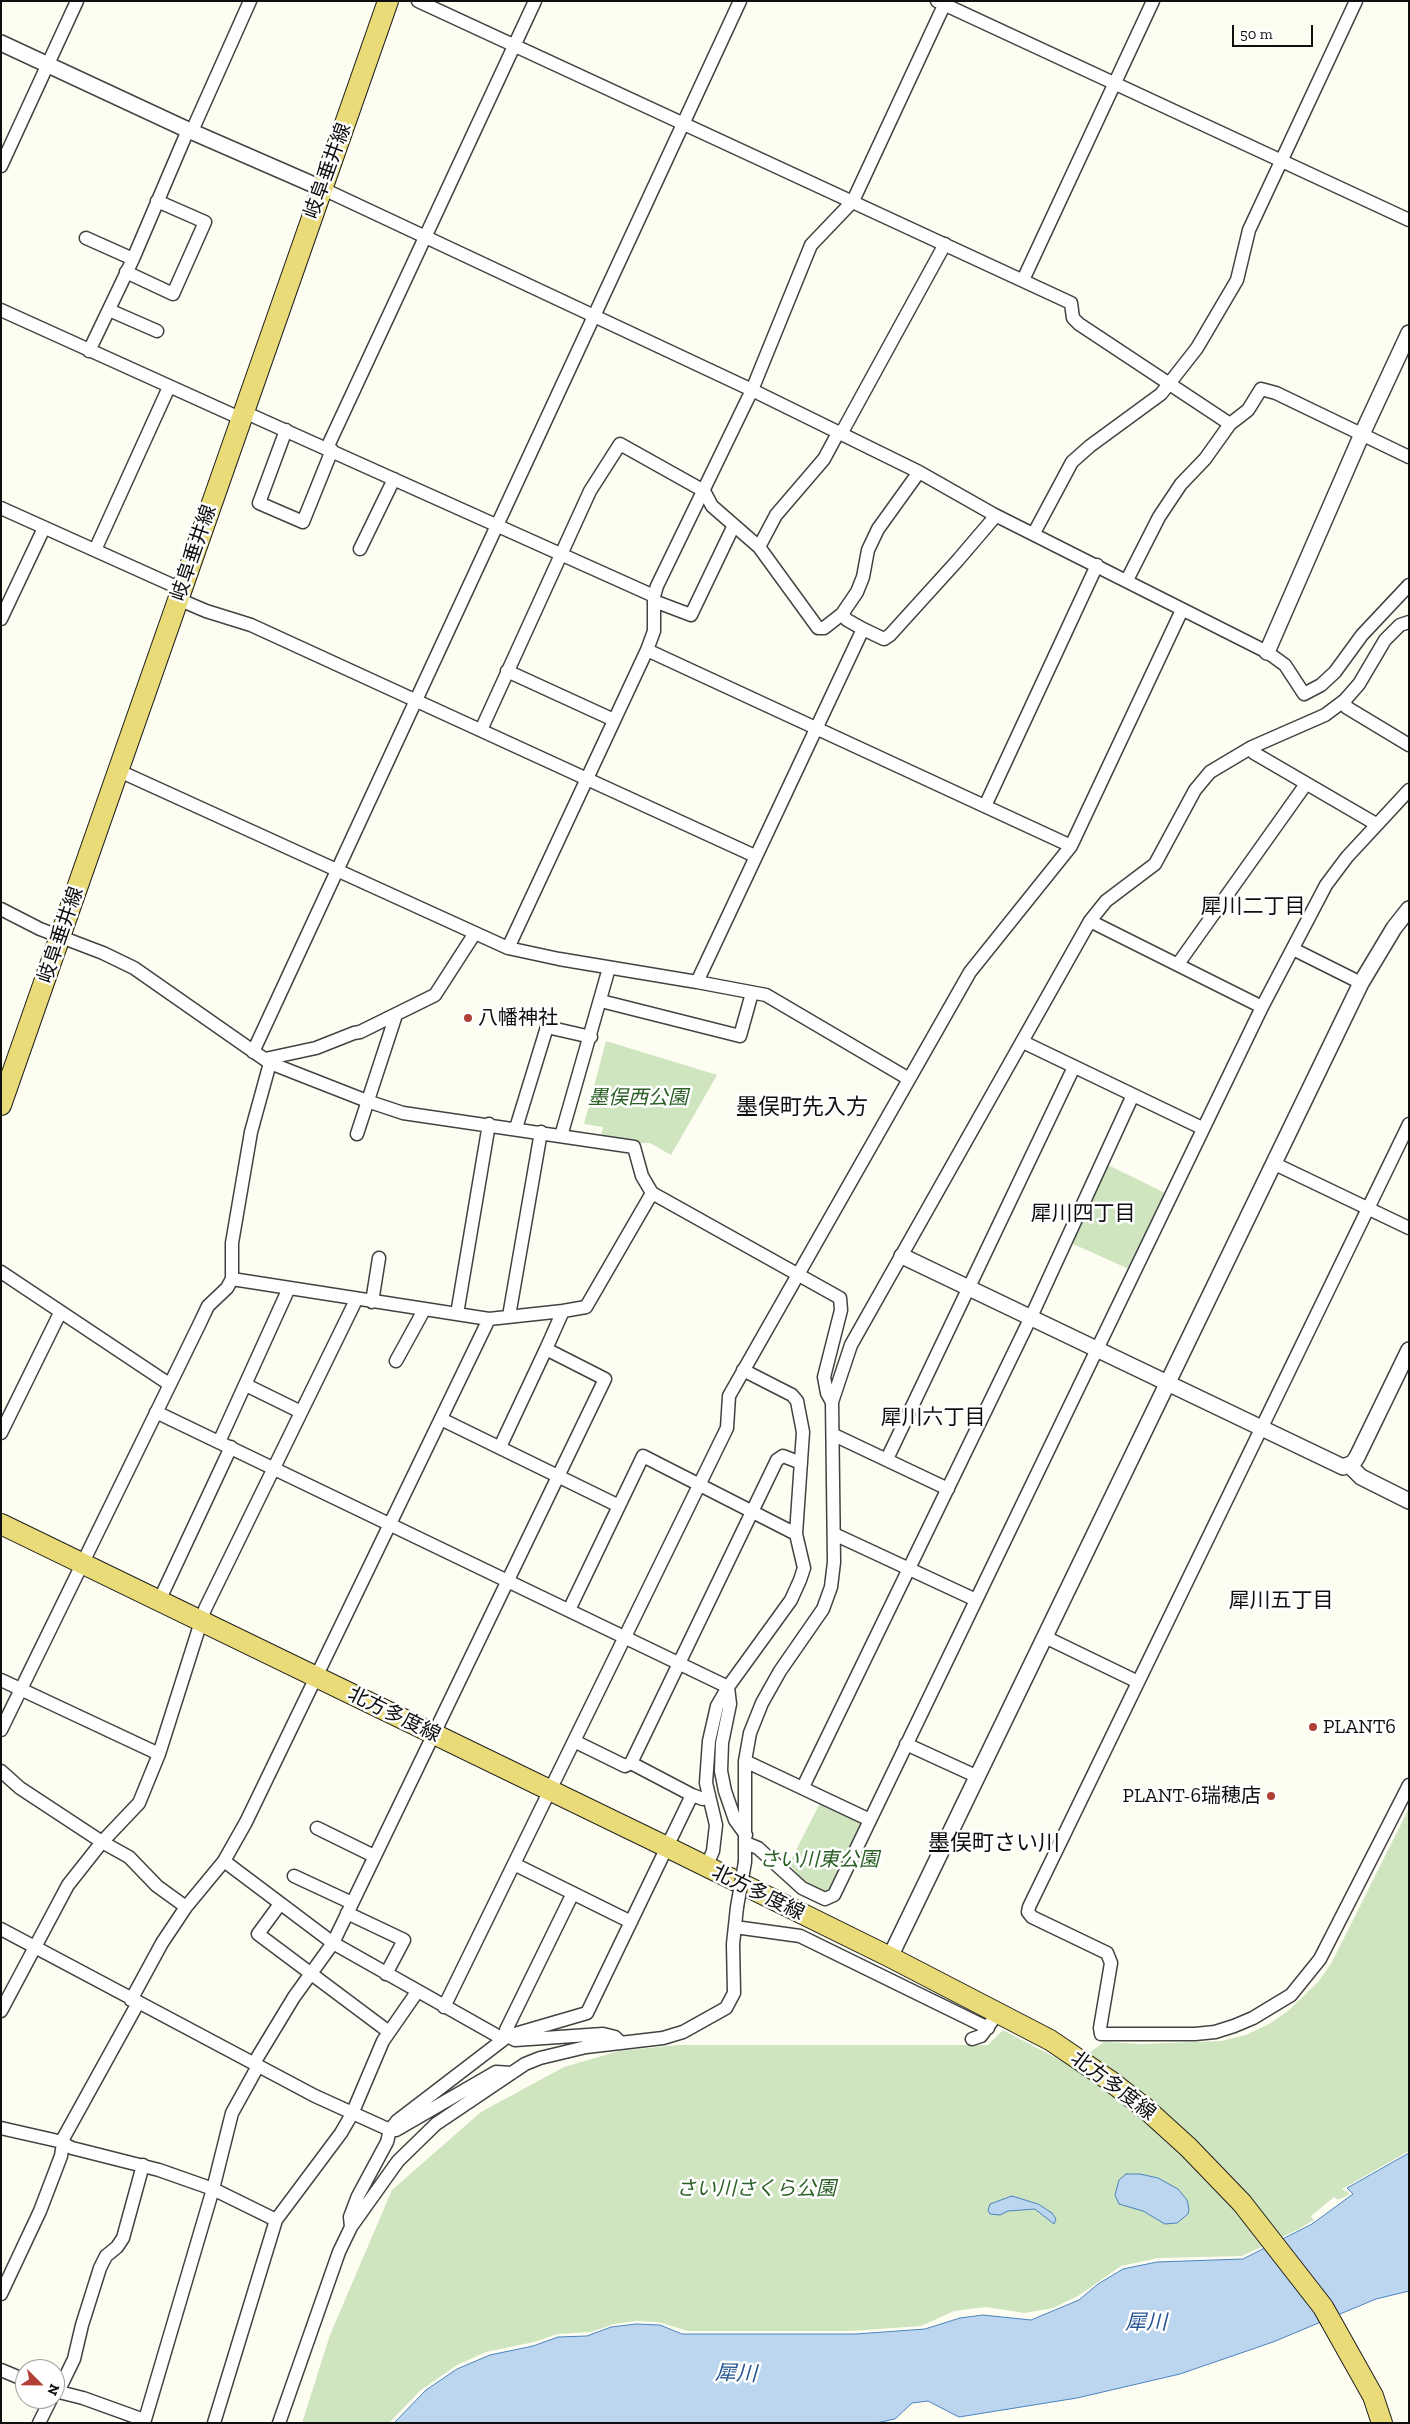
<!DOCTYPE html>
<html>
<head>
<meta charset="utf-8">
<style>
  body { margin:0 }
  #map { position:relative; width:1410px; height:2424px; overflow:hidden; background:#fdfdf2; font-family:"Zilla Slab",serif }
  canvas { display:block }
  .frame { position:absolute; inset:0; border:2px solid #0f0f0f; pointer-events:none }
  .north { position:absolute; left:15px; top:2359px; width:50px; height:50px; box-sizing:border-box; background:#fff; border:1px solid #9f9f9f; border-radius:50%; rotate:113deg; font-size:14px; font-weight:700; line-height:20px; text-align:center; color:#0f0f0f }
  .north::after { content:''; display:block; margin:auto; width:18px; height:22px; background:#b03f36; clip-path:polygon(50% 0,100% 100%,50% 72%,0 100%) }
  .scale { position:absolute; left:1232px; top:25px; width:81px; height:22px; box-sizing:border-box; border:2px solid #0f0f0f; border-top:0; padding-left:6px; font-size:15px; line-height:18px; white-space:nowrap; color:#0f0f0f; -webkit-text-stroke:4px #fff; paint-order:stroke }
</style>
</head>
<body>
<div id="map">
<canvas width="1410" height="2424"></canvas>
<div class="frame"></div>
<div class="north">N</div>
<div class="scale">50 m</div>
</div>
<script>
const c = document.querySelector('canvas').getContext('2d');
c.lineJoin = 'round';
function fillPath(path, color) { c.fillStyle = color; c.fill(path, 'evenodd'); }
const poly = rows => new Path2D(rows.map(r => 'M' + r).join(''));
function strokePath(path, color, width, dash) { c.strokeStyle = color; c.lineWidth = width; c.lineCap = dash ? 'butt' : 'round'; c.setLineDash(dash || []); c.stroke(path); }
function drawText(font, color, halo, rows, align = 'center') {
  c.font = font + ' "Zilla Slab","Noto Sans JP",serif'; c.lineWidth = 5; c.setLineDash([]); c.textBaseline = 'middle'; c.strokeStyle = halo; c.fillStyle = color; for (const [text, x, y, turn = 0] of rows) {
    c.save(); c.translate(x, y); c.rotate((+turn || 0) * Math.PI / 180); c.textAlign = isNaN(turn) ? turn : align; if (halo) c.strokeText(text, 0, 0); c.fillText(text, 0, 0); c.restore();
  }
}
fillPath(poly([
  [606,1041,717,1075,671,1155,650,1143,636,1143,601,1139,603,1127,584,1124],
  [1108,1165,1167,1194,1131,1270,1071,1243],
  [821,1801,864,1822,829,1894,806,1884,789,1864],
  [1409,1808,1409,2151,1342,2189,1350,2194,1338,2200,1334,2197,1311,2216,1314,2220,1297,2230,1242,2256,1158,2258,1121,2266,1078,2296,1053,2308,1025,2313,986,2307,954,2311,921,2326,851,2331,688,2331,658,2322,636,2321,614,2324,591,2332,558,2334,534,2342,486,2352,457,2365,421,2390,389,2423,302,2423,330,2335,392,2190,481,2112,564,2067,619,2051,678,2045,988,2045,1003,2030,1071,2066,1104,2042,1143,2044,1221,2041,1246,2035,1269,2024,1288,2011,1318,1982,1332,1962]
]), '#cee5bf');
const water = poly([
  [1409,2153,1409,2291,1376,2299,1273,2342,1180,2374,1077,2398,959,2417,928,2401,912,2403,895,2419,876,2423,394,2423,426,2390,457,2369,490,2355,533,2346,558,2337,587,2336,611,2327,636,2324,660,2325,682,2334,856,2334,925,2329,960,2318,983,2315,1031,2320,1079,2300,1098,2284,1123,2269,1157,2262,1243,2259,1312,2224,1353,2194,1347,2188,1409,2153],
  [1126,2174,1140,2174,1158,2178,1178,2189,1187,2200,1189,2209,1188,2214,1177,2223,1165,2224,1143,2211,1119,2204,1115,2195,1119,2180,1126,2174],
  [1012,2196,1038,2204,1052,2213,1056,2219,1054,2224,1035,2209,1008,2211,1000,2215,990,2214,988,2210,990,2204,1012,2196]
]);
fillPath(water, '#bcd6f0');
strokePath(water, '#4b83be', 1);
const minor = poly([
  [418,1,1071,303,1073,318,1079,324,1230,424,1248,410,1261,389,1276,393,1409,457],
  [937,1,1409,220],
  [192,131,250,1],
  [1,166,77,1],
  [321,188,752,390,919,472,993,514,1267,652,1285,665,1304,694,1321,685,1335,672,1362,635,1409,585],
  [86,238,133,259],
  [126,272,173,294,205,222,157,201],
  [1023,280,1153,1],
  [1,310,242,419],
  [109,310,157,331],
  [89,351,133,259,188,130],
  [244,412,654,596],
  [286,430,259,503,303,522,332,450],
  [841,434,945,244],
  [327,448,535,1],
  [1,508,181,589],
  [1034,533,1072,462,1090,446,1161,394,1197,348,1237,280,1249,230,1356,1],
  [759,547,776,515,824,459,838,433],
  [360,549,394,479],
  [95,550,169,387],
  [1127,580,1159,517,1181,484,1205,459,1230,424],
  [178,599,206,611,251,625,755,856],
  [654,601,691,615,734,525],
  [842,614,857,592,863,577,868,550,878,529,919,472],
  [1,619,44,528],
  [647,650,1071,846],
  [507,671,614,720],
  [1345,700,1346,707,1409,745],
  [481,730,590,491,620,444,704,491,712,506,759,547,818,628,824,628,842,614,847,620,863,629,884,639,890,635,958,560,993,519,993,514],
  [1252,747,1254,753,1376,824],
  [117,770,508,948,559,959,697,982,863,629],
  [985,806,1097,565],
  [1,909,40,929,103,953,134,968,270,1063,367,1101,403,1113,634,1147,642,1176,652,1193,840,1298,841,1310,824,1377,827,1393,832,1402],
  [1090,921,1262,1007],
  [508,948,647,650,654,631,654,596,657,586,752,390,811,245,853,201,946,1],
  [1293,949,1361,983],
  [1178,964,1306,784],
  [697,982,766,995,909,1079],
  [601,1001,740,1036,752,993],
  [1023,1042,1202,1128],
  [253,1052,740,1],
  [265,1059,316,1048,354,1033,360,1032,435,995,475,933],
  [1409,1124,1029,1907,1028,1912,1032,1917,1107,1953,1111,1963,1100,2028,1101,2034,1195,2034,1215,2032,1234,2026,1253,2018,1291,1995,1320,1959,1409,1785],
  [516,1128,547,1027,591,1037],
  [357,1134,396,1015],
  [561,1136,609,968],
  [1275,1164,1409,1228],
  [1,1272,169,1384],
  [372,1302,379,1258],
  [563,1311,586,1307,652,1193],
  [457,1314,489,1124],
  [509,1316,541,1132],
  [396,1361,424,1310],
  [743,1370,792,1395,797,1401,803,1432,796,1534],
  [246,1385,301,1412],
  [156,1412,728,1687,791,1600,800,1580,804,1568,796,1534,643,1456,569,1610],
  [441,1419,619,1506],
  [1,1433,60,1313],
  [834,1435,948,1489],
  [219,1442,289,1288],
  [500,1447,546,1349],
  [887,1459,1074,1067],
  [834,1534,976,1600],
  [159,1601,231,1447],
  [1045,1637,1138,1682],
  [1,1680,159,1754],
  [1,1730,199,1325,208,1306,227,1288,232,1279,232,1243,251,1132,270,1063],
  [574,1741,625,1766,631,1763,777,1460,783,1456,801,1463],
  [906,1744,978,1777],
  [745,1761,870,1820],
  [631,1763,692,1795],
  [1,1771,20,1788,102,1842,129,1857,157,1886,186,1907],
  [803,1787,1031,1317,1133,1095],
  [317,1828,374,1856],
  [746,1843,758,1848,802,1888,825,1899,834,1895,1262,1007,1326,885,1347,857,1409,790],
  [224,1861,333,1943,605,1379,546,1349,563,1311,489,1319,232,1279],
  [745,1862,745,1761,750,1733,762,1703,780,1671,823,1609,831,1587,834,1562,832,1402,851,1345,1090,921,1106,901,1155,864,1195,790,1210,772,1252,747,1325,715,1345,700,1359,684,1385,640,1400,625,1409,622],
  [514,1864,631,1922],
  [706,1868,713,1851,716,1825,706,1783,709,1741,717,1706,728,1687,730,1704,722,1743,721,1771,725,1791,735,1820,746,1835],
  [294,1876,352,1903],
  [573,1893,506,2030,508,2036,515,2040,603,2034,615,2037,620,2042],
  [280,1904,258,1934,389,2032],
  [347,1913,404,1940,386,1974],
  [735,1927,800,1936,988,2028],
  [1,1929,315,2096,390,2130,396,2130,496,2072,512,2073],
  [131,2000,162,1943,186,1907,224,1861,246,1822,489,1319],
  [444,2007,727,1428,729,1396,970,972,1071,846,1182,610],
  [1,2011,68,1885,102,1842,139,1803,159,1754,205,1609,356,1300],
  [972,2039,981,2036,992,2021],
  [254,2063,294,1997,333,1943,503,2039],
  [1,2128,58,2141,72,2148,159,2170,213,2189,276,2220],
  [351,2227,350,2217,358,2196,387,2142,390,2130,397,2121,508,2036,587,2013,692,1795,703,1799,709,1796],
  [1,2294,40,2211,61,2156,64,2137,138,2003],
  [1,2370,25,2380],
  [55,2391,83,2398,144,2420],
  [58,2392,74,2359,82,2325,100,2268,106,2256,117,2247,123,2238,143,2165],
  [39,2423,51,2399],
  [144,2423,213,2189,232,2113,258,2066],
  [214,2423,276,2220,341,2133,352,2114,383,2041,417,1992],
  [279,2423,339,2252,351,2227,398,2161,436,2124,525,2064,540,2058,586,2047,663,2038,683,2032,726,2008,734,1993,733,1944,737,1907]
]);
const tertiary = poly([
  [1,43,188,130,321,188],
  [1267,652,1362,434,1409,333],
  [902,1256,1343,1467,1353,1463,1357,1457,1409,1350],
  [1349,1465,1361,1477,1409,1501],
  [890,1957,1361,983,1394,928,1409,909]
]);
const primary = poly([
  [1,1105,388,1],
  [1,1524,667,1847,890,1957,1050,2040,1109,2080,1145,2108,1188,2147,1242,2203,1323,2307,1373,2396,1382,2423]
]);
strokePath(minor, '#424242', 15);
strokePath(tertiary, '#424242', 18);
strokePath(primary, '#202020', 22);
strokePath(minor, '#fff', 12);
strokePath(tertiary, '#fff', 15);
strokePath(primary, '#e9db77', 20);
const minorBridge = poly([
  [737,1907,745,1862]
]);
strokePath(minorBridge, '#424242', 15, []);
strokePath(minorBridge, '#fff', 12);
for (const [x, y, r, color] of [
  [468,1018,5,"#b03f36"],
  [1313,1727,5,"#b03f36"],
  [1271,1796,5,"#b03f36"]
]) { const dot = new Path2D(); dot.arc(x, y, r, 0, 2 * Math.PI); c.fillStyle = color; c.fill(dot); strokePath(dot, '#fff', 2); }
drawText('20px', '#0f0f0f', '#fff', [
  ["岐阜垂井線",328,171,-70],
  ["岐阜垂井線",194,553,-71],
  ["岐阜垂井線",61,935,-71],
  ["北方多度線",394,1715,26],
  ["北方多度線",758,1893,26],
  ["北方多度線",1113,2086,37]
]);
drawText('20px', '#0f0f0f', '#fff', [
  ["八幡神社",478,1018],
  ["PLANT6",1323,1727],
  ["PLANT-6瑞穂店",1261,1796,"right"]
], 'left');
drawText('italic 20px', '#2b6026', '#fff', [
  ["墨俣西公園",638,1098],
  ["さい川東公園",819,1860],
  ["さい川さくら公園",756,2189]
]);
drawText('21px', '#0f0f0f', '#fff', [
  ["犀川二丁目",1253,907],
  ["犀川四丁目",1083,1214],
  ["犀川六丁目",933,1418],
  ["犀川五丁目",1281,1601]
]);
drawText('italic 21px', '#255693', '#fff', [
  ["犀川",1146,2323],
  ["犀川",736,2374,2]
]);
drawText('22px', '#0f0f0f', '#fff', [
  ["墨俣町先入方",802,1108],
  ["墨俣町さい川",994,1844]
]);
</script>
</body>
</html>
